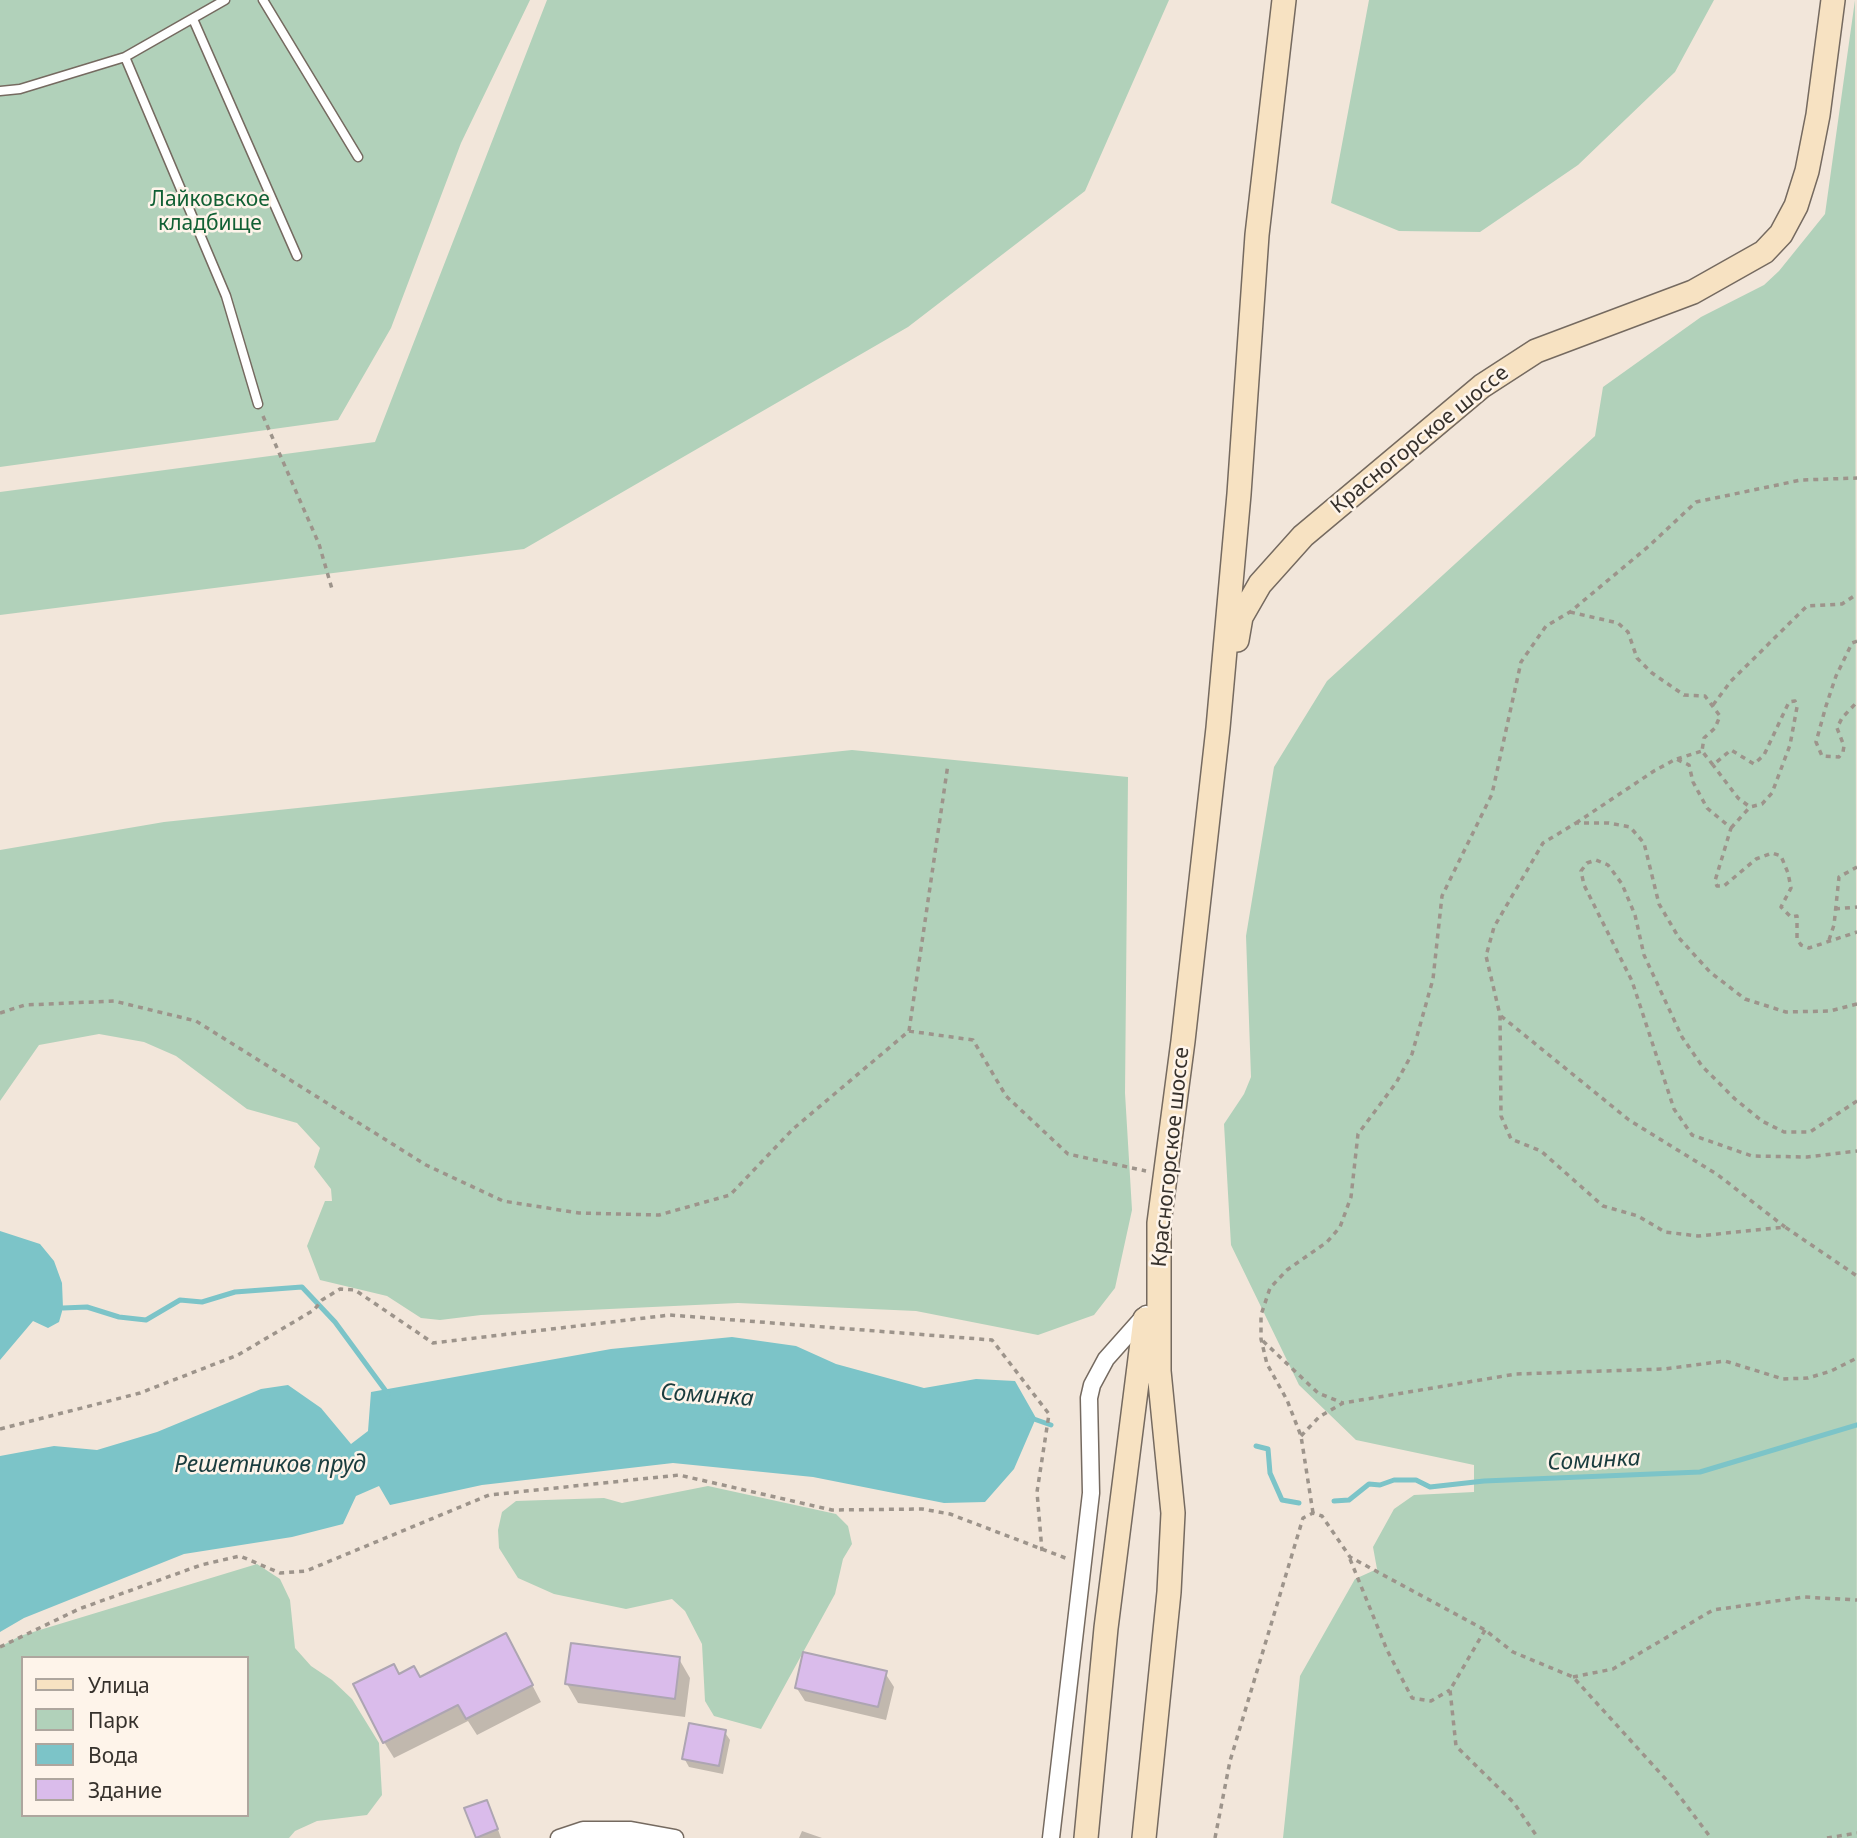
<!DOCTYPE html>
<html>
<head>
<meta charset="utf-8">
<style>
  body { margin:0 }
  #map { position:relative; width:1857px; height:1838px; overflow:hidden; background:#f2e6da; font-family:"Noto Sans",sans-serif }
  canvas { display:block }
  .legend { position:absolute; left:21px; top:1656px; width:228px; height:161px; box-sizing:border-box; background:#fef4ea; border:2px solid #aea69e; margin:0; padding:9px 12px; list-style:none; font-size:21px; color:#36312c }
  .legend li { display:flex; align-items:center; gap:14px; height:35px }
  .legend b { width:35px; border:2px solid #aea69e }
</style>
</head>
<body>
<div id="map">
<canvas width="1857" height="1838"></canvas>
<ul class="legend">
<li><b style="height:9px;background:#f7e2c2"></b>Улица</li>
<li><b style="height:19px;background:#b1d1ba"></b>Парк</li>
<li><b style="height:19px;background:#7cc4c8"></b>Вода</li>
<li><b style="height:19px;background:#dabceb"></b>Здание</li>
</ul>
</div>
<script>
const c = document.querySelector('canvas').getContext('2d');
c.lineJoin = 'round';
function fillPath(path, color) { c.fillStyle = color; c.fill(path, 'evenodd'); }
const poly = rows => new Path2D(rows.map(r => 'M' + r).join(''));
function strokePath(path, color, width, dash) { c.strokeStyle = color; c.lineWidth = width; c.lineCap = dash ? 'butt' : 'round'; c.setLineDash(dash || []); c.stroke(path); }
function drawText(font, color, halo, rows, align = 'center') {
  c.font = font + ' "Noto Sans",sans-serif'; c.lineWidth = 5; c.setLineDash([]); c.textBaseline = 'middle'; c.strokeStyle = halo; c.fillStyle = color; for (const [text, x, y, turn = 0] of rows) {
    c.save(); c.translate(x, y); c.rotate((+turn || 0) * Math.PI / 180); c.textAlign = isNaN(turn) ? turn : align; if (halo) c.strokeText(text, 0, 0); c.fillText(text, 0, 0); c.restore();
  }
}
fillPath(poly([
  [0,0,530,0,461,143,391,328,338,420,0,467],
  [547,0,1169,0,1085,191,908,327,524,549,0,615,0,492,375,442],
  [1369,0,1714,0,1675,72,1578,165,1480,232,1399,231,1331,203],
  [1855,0,1857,1838,1283,1838,1300,1676,1355,1579,1377,1569,1373,1547,1394,1509,1414,1495,1474,1492,1474,1465,1356,1440,1299,1385,1231,1245,1224,1124,1244,1094,1251,1077,1246,936,1274,767,1327,681,1595,436,1603,387,1701,317,1764,285,1779,271,1825,214],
  [852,750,1128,777,1125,1093,1132,1210,1115,1288,1094,1315,1038,1335,916,1311,738,1303,481,1315,440,1320,421,1318,387,1296,320,1280,307,1246,325,1201,332,1201,331,1189,314,1167,320,1148,297,1123,247,1109,176,1056,144,1042,99,1034,39,1045,0,1101,0,850,164,822],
  [708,1486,836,1514,848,1526,852,1544,843,1559,835,1594,761,1729,714,1716,705,1701,702,1644,685,1611,672,1599,626,1609,554,1594,518,1578,499,1548,498,1530,502,1512,516,1501,604,1498,622,1503],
  [257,1564,280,1579,290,1600,295,1648,311,1666,332,1680,352,1699,379,1743,382,1795,367,1815,317,1821,295,1831,289,1838,0,1838,0,1647,20,1636],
  [23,1658,247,1658,247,1815,23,1815]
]), '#b1d1ba');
fillPath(poly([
  [0,1231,40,1244,54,1261,62,1283,63,1308,59,1322,48,1328,33,1321,0,1360],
  [732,1337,796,1346,836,1364,924,1388,976,1379,1015,1381,1036,1418,1014,1469,985,1502,944,1503,813,1477,673,1463,482,1485,390,1505,379,1486,356,1496,343,1524,292,1537,184,1554,24,1618,0,1632,0,1456,54,1446,97,1450,157,1432,261,1389,288,1385,321,1408,351,1444,368,1431,371,1392,611,1349]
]), '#7cc4c8');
fillPath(poly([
  [515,1652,541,1702,477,1735,468,1721,394,1758,384,1742,399,1676,420,1679],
  [679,1659,690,1678,685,1717,578,1703,567,1684],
  [885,1673,894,1687,886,1720,805,1701,796,1687],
  [724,1731,730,1740,723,1774,689,1767,684,1758],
  [466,1809,491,1810,501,1838,478,1838],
  [802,1831,822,1838,799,1838]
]), '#0003');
strokePath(poly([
  [63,1308,87,1307,119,1317,146,1320,180,1300,202,1302,235,1292,302,1287,335,1322,388,1394],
  [1031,1418,1051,1425],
  [1256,1446,1268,1449,1270,1473,1282,1500,1299,1503],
  [1334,1501,1349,1500,1369,1484,1380,1485,1394,1480,1416,1480,1430,1487,1484,1481,1700,1472,1857,1425]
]), '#7cc4c8', 5);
const building = poly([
  [506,1633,533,1685,466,1719,458,1705,383,1743,353,1684,394,1664,399,1674,414,1666,420,1677,506,1633],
  [571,1643,680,1657,675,1699,565,1684,571,1643],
  [803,1652,887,1671,878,1707,795,1688,803,1652],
  [689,1723,726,1730,719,1766,682,1759,689,1723],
  [487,1800,498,1829,476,1838,464,1808,487,1800]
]);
fillPath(building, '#dabceb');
strokePath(building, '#ada5b2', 2);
const lane = poly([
  [263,0,358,157],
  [193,19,297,256],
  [125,57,226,296,258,404],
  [0,91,20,89,125,57,225,0]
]);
const street = poly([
  [559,1838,583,1830,631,1830,675,1838],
  [1051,1838,1091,1493,1089,1398,1092,1385,1106,1359,1146,1314]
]);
const secondary = poly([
  [1237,640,1241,617,1260,584,1303,536,1482,386,1536,351,1693,292,1764,252,1781,234,1796,206,1807,171,1818,115,1833,0],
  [1086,1838,1106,1628,1145,1319],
  [1144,1838,1169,1592,1173,1513,1159,1371,1159,1223,1183,1041,1218,728,1239,494,1257,235,1284,0]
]);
strokePath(lane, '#756a60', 11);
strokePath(street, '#756a60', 19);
strokePath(secondary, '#756a60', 26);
strokePath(poly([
  [263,416,319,544,332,589],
  [1570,612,1618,623,1628,632,1637,658,1652,673,1684,695,1705,696,1720,716,1715,728,1704,738,1702,751,1713,765,1731,750,1754,764,1764,755,1789,702,1795,701,1797,707,1790,745,1772,793,1762,804,1750,807,1738,798,1713,765],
  [1857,641,1852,643,1836,676,1826,706,1816,742,1822,756,1839,757,1843,752,1844,746,1837,728,1842,718,1857,702],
  [1713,705,1731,681,1807,606,1842,604,1857,594],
  [1677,759,1702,751],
  [1576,823,1654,771,1676,759,1689,765,1693,782,1707,808,1731,828,1715,881,1717,886,1724,886,1756,859,1772,853,1781,856,1788,873,1791,888,1781,907,1791,917,1797,916,1797,939,1801,945,1809,948,1857,932],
  [1731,828,1750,807],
  [1835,909,1857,907],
  [1829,940,1834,925,1839,877,1857,867],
  [1857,1004,1830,1011,1786,1012,1745,999,1710,972,1679,938,1659,904,1644,843,1630,827,1609,823,1576,823,1543,843,1494,927,1486,956,1500,1015,1501,1116,1511,1139,1541,1151,1603,1206,1638,1216,1665,1232,1698,1236,1785,1227,1857,1276],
  [0,1013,25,1005,114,1001,196,1021,426,1165,503,1201,579,1213,659,1215,730,1195,793,1129,909,1031,948,764],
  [1501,1016,1629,1120,1718,1175,1785,1227],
  [909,1031,973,1040,1006,1096,1068,1154,1146,1171],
  [1857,1101,1810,1132,1784,1132,1762,1121,1735,1099,1702,1066,1682,1037,1644,955,1635,915,1622,884,1608,865,1596,860,1587,863,1581,871,1584,885,1632,981,1674,1109,1692,1135,1752,1156,1807,1157,1857,1151],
  [1263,1341,1318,1393,1343,1403],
  [0,1429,140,1393,238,1355,314,1310,322,1300,340,1289,355,1290,433,1343,670,1315,992,1340,1049,1414,1037,1492,1042,1551],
  [1301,1436,1319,1417,1343,1403,1516,1374,1664,1369,1725,1361,1783,1379,1808,1378,1831,1371,1857,1358],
  [1313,1513,1301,1436,1287,1400,1267,1364,1261,1339,1261,1315,1270,1288,1287,1270,1327,1242,1340,1227,1351,1197,1358,1134,1396,1083,1412,1054,1433,979,1442,896,1492,794,1521,662,1546,626,1570,612,1649,546,1696,502,1801,480,1857,478],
  [1350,1559,1387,1650,1412,1698,1431,1701,1450,1690],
  [1485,1630,1450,1690,1456,1746,1514,1803,1538,1838],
  [0,1647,79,1609,201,1565,240,1556,280,1573,306,1571,489,1495,679,1475,832,1510,922,1509,950,1514,1068,1559],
  [1573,1677,1613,1669,1713,1610,1804,1597,1857,1600],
  [1215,1838,1230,1761,1303,1518,1313,1513,1322,1516,1350,1557,1485,1630,1513,1652,1573,1677,1671,1785,1711,1838],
  [1827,1838,1857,1833]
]), '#9d948b', 3.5, [5, 5]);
strokePath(lane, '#fff', 8);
strokePath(street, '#fff', 16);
strokePath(secondary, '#f7e2c2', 23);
drawText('21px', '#116034', '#fef4ea', [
  ["Лайковское",210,200],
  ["кладбище",210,224]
]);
drawText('21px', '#36312c', '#fef4ea', [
  ["Красногорское шоссе",1420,440,-39],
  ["Красногорское шоссе",1171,1157,-84]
]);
drawText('italic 23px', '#193c3e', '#fef4ea', [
  ["Соминка",707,1396,4],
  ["Соминка",1594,1461,-3],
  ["Решетников пруд",270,1465]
]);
</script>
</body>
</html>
